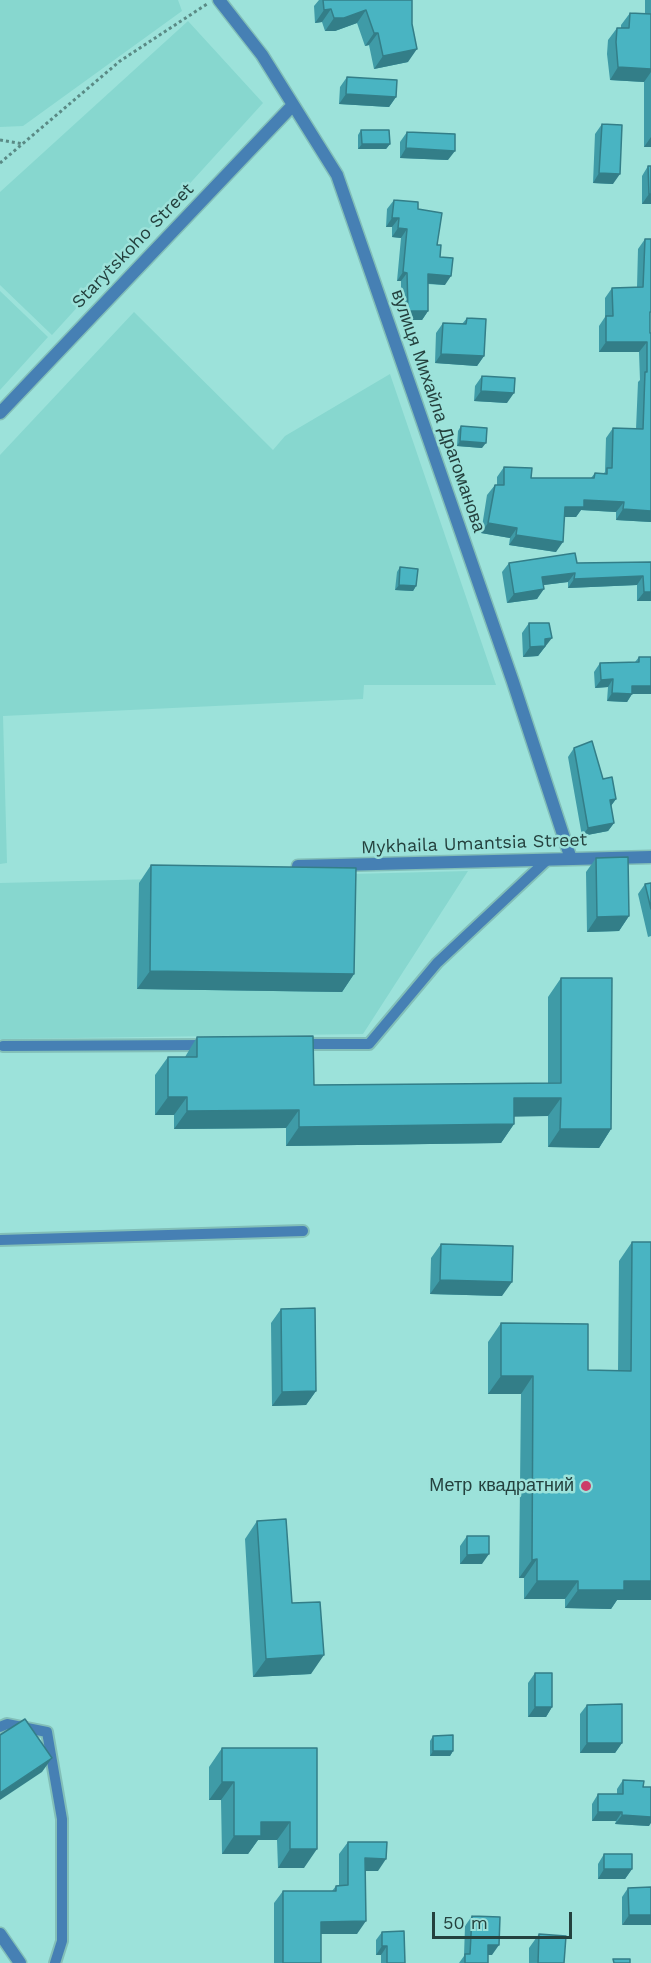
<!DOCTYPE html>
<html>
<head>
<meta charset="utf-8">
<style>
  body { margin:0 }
  #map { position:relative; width:651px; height:1963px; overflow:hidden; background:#9ce2da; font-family:"Work Sans",sans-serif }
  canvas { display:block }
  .scale { position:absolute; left:432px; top:1912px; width:140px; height:27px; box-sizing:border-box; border:3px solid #24413e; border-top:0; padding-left:8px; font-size:18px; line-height:21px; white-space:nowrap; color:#24413e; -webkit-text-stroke:4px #9ce2da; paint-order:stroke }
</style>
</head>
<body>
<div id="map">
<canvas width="651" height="1963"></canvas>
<div class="scale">50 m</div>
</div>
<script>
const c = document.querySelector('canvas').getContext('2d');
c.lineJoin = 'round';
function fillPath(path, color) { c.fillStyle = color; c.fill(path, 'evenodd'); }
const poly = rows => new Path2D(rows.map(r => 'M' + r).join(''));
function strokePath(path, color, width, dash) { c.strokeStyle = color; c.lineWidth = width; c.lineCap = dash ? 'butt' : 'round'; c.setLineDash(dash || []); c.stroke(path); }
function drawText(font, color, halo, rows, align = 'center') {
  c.font = font + ' "Work Sans",sans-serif'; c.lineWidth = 5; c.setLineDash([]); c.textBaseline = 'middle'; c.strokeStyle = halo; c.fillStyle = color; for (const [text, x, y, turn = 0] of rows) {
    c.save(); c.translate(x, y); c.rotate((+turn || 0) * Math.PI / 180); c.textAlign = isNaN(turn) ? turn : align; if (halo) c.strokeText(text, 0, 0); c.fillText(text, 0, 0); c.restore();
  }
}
fillPath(poly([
  [0,0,178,0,182,11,23,126,0,127],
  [188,21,263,103,52,335,0,285,0,192],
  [0,291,48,337,0,390],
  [134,312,273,450,285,436,390,374,496,685,364,685,363,699,3,716,7,863,0,864,0,455],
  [468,871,363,1034,0,1039,0,883]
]), '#87d7cf');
const service = poly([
  [299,1044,369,1044,437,963,547,860],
  [3,1046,205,1045],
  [0,1240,303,1231],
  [0,1727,7,1724,47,1732,62,1819,62,1941,55,1963]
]);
const minor = poly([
  [219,0,262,55,337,175,513,682,571,859],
  [0,413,293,105],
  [298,866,651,857],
  [0,1934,20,1963]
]);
strokePath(service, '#82bfb8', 14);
strokePath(minor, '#82bfb8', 15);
strokePath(poly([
  [0,140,23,144],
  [0,163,120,61,207,4]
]), '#5a8a85', 3, [3, 3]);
strokePath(service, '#4680b4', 10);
strokePath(minor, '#4680b4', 12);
fillPath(poly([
  [319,0,412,0,408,62,374,69,369,45,365,46,357,23,335,31,325,31,322,22,315,23,314,6],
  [645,0,651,0,651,147,644,147,644,82,610,80,607,54,608,40,617,28,621,28,621,25,630,13,645,14],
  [347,77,396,97,389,107,339,104,340,87],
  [602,124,613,184,593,183,595,134],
  [361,130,390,144,386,149,358,149,358,135],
  [407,132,448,160,400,158,400,142],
  [648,166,651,166,651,204,642,204,642,176],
  [394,200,418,209,437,245,440,257,445,285,428,284,428,311,422,320,401,320,401,281,397,281,401,238,392,237,392,227,386,227,387,209],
  [645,239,650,333,651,333,651,522,616,520,616,512,581,510,576,517,564,517,556,552,509,545,510,538,481,533,487,495,495,485,497,485,497,477,504,467,531,478,591,478,595,473,604,473,605,472,606,438,613,428,636,429,638,382,640,380,639,352,599,352,599,326,605,317,605,298,612,288,637,287,638,249],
  [467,318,484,356,477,366,435,363,436,333,443,323,462,324],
  [482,376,507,403,474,401,475,386],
  [461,426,482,448,457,446,458,431],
  [651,562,651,601,637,601,637,585,568,588,568,582,543,585,537,599,507,603,502,572,509,563,577,563],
  [400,567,416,586,413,591,395,590,397,572],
  [529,623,545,648,544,648,538,656,523,657,522,633],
  [639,657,651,657,632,694,627,702,607,701,608,687,595,688,594,672,600,663,635,662],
  [574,748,616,799,611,806,614,823,608,831,582,836,568,757],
  [596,858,629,916,619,931,587,932,586,872],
  [151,865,354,974,342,992,137,989,139,883],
  [651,883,651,936,648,937,638,894,645,884],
  [561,978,611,1129,599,1148,548,1147,548,1116,514,1116,514,1124,501,1143,286,1146,286,1128,174,1129,174,1115,155,1115,155,1075,168,1057,185,1057,197,1037,314,1085,548,1083,548,997],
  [632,1242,651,1242,651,1600,617,1600,611,1609,565,1608,565,1599,524,1599,524,1578,519,1578,521,1394,488,1394,488,1342,501,1323,588,1370,618,1371,619,1261],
  [441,1244,502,1296,430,1294,431,1258],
  [281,1309,316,1391,306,1405,272,1406,271,1323],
  [257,1521,292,1603,311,1674,253,1677,245,1539],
  [467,1536,482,1564,460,1564,460,1546],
  [535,1673,552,1707,546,1717,528,1717,528,1683],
  [587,1705,622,1743,615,1753,580,1753,580,1714],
  [433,1736,453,1751,450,1756,430,1756,430,1741],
  [222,1748,317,1748,304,1868,278,1868,277,1840,258,1840,248,1854,222,1854,221,1800,209,1800,209,1767],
  [623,1780,643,1787,649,1826,615,1824,616,1821,592,1821,592,1804,598,1794,617,1794,617,1789],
  [348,1842,378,1871,365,1871,357,1934,321,1934,321,1963,274,1963,274,1903,283,1891,332,1891,336,1886,339,1885,339,1854],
  [604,1854,632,1869,625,1879,598,1879,598,1864],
  [651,1887,622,1925,622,1897,628,1888],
  [472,1916,492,1955,488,1955,488,1963,459,1963,464,1956,465,1926],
  [382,1932,405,1963,381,1963,381,1955,376,1955,376,1940],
  [539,1934,564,1963,529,1963,529,1948]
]), '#3f9ba7');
fillPath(poly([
  [331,9,322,22,315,23,324,10],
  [366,10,357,23,335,31,325,31,334,18],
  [374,33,378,33,369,45,365,46],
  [417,49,408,62,374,69,383,56],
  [618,67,651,69,651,72,644,82,610,80],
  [346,94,396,97,389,107,339,104],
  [651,137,651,147,644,147],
  [362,144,390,144,386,149,358,149],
  [406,148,455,151,448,160,400,158],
  [599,173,620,174,613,184,593,183],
  [649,194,651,194,651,204,642,204],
  [392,218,399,218,392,227,386,227],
  [398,228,407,229,401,238,392,237],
  [403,272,407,273,401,281,397,281],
  [428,274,451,276,445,285,422,283],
  [408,311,428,311,422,320,401,320],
  [606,342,647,342,639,352,599,352],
  [441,354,484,356,477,366,435,363],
  [481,391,514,393,507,403,474,401],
  [460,441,486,443,482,448,457,446],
  [584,500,624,502,616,512,581,510,576,517,558,517,565,507],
  [623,509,651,511,651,522,616,520],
  [488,523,517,528,510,538,481,533],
  [516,535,563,542,556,552,509,545],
  [575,573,568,582,536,586,542,577],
  [643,576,637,585,568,588,574,579],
  [399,585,416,586,413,591,395,590],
  [544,589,537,599,507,603,514,594],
  [644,592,651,592,651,601,637,601],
  [552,638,538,656,523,657,530,647,545,639],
  [613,679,608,687,595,688,601,680],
  [632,686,651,686,651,694,632,694,627,702,607,701,612,693],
  [616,799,610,807,610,800],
  [614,823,608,831,582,836,588,828],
  [629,916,619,931,587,932,597,917],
  [150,971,354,974,342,992,137,989],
  [168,1097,187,1097,174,1115,155,1115],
  [514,1098,561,1098,548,1116,501,1117],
  [299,1110,286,1128,174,1129,187,1111],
  [514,1124,501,1143,286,1146,299,1127],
  [560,1129,611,1129,599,1148,548,1147],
  [440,1280,512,1282,502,1296,430,1294],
  [501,1376,533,1376,521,1394,488,1394],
  [316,1391,306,1405,272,1406,282,1392],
  [489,1554,482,1564,460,1564,467,1555],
  [537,1559,524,1578,519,1578,532,1560],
  [537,1581,578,1581,565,1599,524,1599],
  [624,1581,651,1581,651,1600,617,1600,611,1609,565,1608,578,1590],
  [324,1655,311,1674,253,1677,266,1659],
  [535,1707,552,1707,546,1717,528,1717],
  [587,1743,622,1743,615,1753,580,1753],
  [433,1751,453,1751,450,1756,430,1756],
  [52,1758,42,1772,0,1800,0,1793],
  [222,1782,234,1782,221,1800,209,1800],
  [598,1812,622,1812,616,1821,592,1821],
  [622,1815,651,1817,651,1823,649,1826,615,1824],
  [261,1822,290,1822,277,1840,258,1840,248,1854,222,1854,234,1836],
  [290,1849,317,1849,304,1868,278,1868],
  [365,1858,386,1859,378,1871,357,1871],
  [604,1869,632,1869,625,1879,598,1879],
  [629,1915,651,1915,651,1925,622,1925],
  [366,1921,357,1934,312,1934,321,1922],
  [488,1945,499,1945,492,1955,482,1955],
  [382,1946,387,1946,381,1955,376,1955]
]), '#337e88');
const building = poly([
  [323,0,412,0,412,24,417,49,383,56,378,33,374,33,366,10,344,18,334,18,331,9,324,10,323,0],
  [630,13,651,14,651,69,618,67,616,42,617,28,629,28,630,13],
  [347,77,397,80,396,97,346,94,347,77],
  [602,124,622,125,620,174,599,173,602,124],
  [361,130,389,130,390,144,362,144,361,130],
  [407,132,455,134,455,151,406,148,407,132],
  [648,166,651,166,651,194,649,194,648,166],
  [394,200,418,202,418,209,442,213,437,245,441,245,440,257,453,258,451,276,428,274,428,311,408,311,407,273,403,272,407,229,398,228,399,218,392,218,394,200],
  [645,239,651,239,651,312,650,312,650,333,651,333,651,511,623,509,624,502,584,500,584,507,565,507,563,542,516,535,517,528,488,523,495,485,504,485,504,467,532,468,531,478,594,478,595,473,607,474,607,468,612,468,613,428,643,429,645,372,647,372,647,342,606,342,606,316,613,316,612,288,643,287,645,239],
  [467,318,486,319,484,356,441,354,443,323,466,324,467,318],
  [482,376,515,378,514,393,481,391,482,376],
  [461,426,487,428,486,443,460,441,461,426],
  [575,553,577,563,651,562,651,592,644,592,643,576,574,579,575,573,542,577,544,589,514,594,509,563,575,553],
  [400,567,418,569,416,586,399,585,400,567],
  [529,623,549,623,552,638,545,639,545,646,530,647,529,623],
  [639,657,651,657,651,686,632,686,632,694,612,693,613,679,601,680,600,663,639,662,639,657],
  [592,741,603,779,612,777,616,799,610,800,614,823,588,828,574,748,592,741],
  [628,857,629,916,597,917,596,858,628,857],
  [151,865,356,868,354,974,150,971,151,865],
  [651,883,651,909,645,884,651,883],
  [561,978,612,978,611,1129,560,1129,561,1098,514,1098,514,1124,299,1127,299,1110,187,1111,187,1097,168,1097,168,1057,197,1057,197,1037,313,1036,314,1085,561,1083,561,978],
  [632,1242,651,1242,651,1581,624,1581,624,1590,578,1590,578,1581,537,1581,537,1559,532,1560,533,1376,501,1376,501,1323,588,1324,588,1370,631,1371,632,1242],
  [441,1244,513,1246,512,1282,440,1280,441,1244],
  [315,1308,316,1391,282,1392,281,1309,315,1308],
  [286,1519,292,1603,320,1602,324,1655,266,1659,257,1521,286,1519],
  [467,1536,489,1536,489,1554,467,1555,467,1536],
  [535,1673,552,1673,552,1707,535,1707,535,1673],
  [622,1704,622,1743,587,1743,587,1705,622,1704],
  [25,1719,52,1758,0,1793,0,1735,25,1719],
  [453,1735,453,1751,433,1751,433,1736,453,1735],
  [222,1748,317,1748,317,1849,290,1849,290,1822,261,1822,261,1836,234,1836,234,1782,222,1782,222,1748],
  [623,1780,644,1781,643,1787,651,1787,651,1817,622,1815,622,1812,598,1812,598,1794,623,1794,623,1780],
  [348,1842,387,1842,386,1859,365,1858,366,1921,321,1922,321,1963,283,1963,283,1891,336,1891,336,1886,348,1885,348,1842],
  [604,1854,632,1854,632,1869,604,1869,604,1854],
  [651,1887,651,1915,629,1915,628,1888,651,1887],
  [472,1916,500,1917,499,1945,488,1945,488,1963,465,1963,465,1954,470,1954,472,1916],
  [404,1931,405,1963,387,1963,387,1946,382,1946,382,1932,404,1931],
  [539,1934,566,1936,564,1963,538,1963,539,1934],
  [613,1959,630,1959,630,1963,614,1963,613,1959]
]);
fillPath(building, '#49b4c2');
strokePath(building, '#337e88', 1.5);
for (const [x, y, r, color] of [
  [586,1486,6,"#cc3d67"]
]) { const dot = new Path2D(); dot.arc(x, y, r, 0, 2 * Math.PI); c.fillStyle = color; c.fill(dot); strokePath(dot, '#9ce2da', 2); }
drawText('18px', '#24413e', '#9ce2da', [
  ["Starytskoho Street",133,246,-46],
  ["вулиця Михайла Драгоманова",438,411,71],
  ["Mykhaila Umantsia Street",474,844,-2]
]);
drawText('18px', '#24413e', '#9ce2da', [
  ["Метр квадратний",574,1486]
], 'right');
</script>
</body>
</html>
